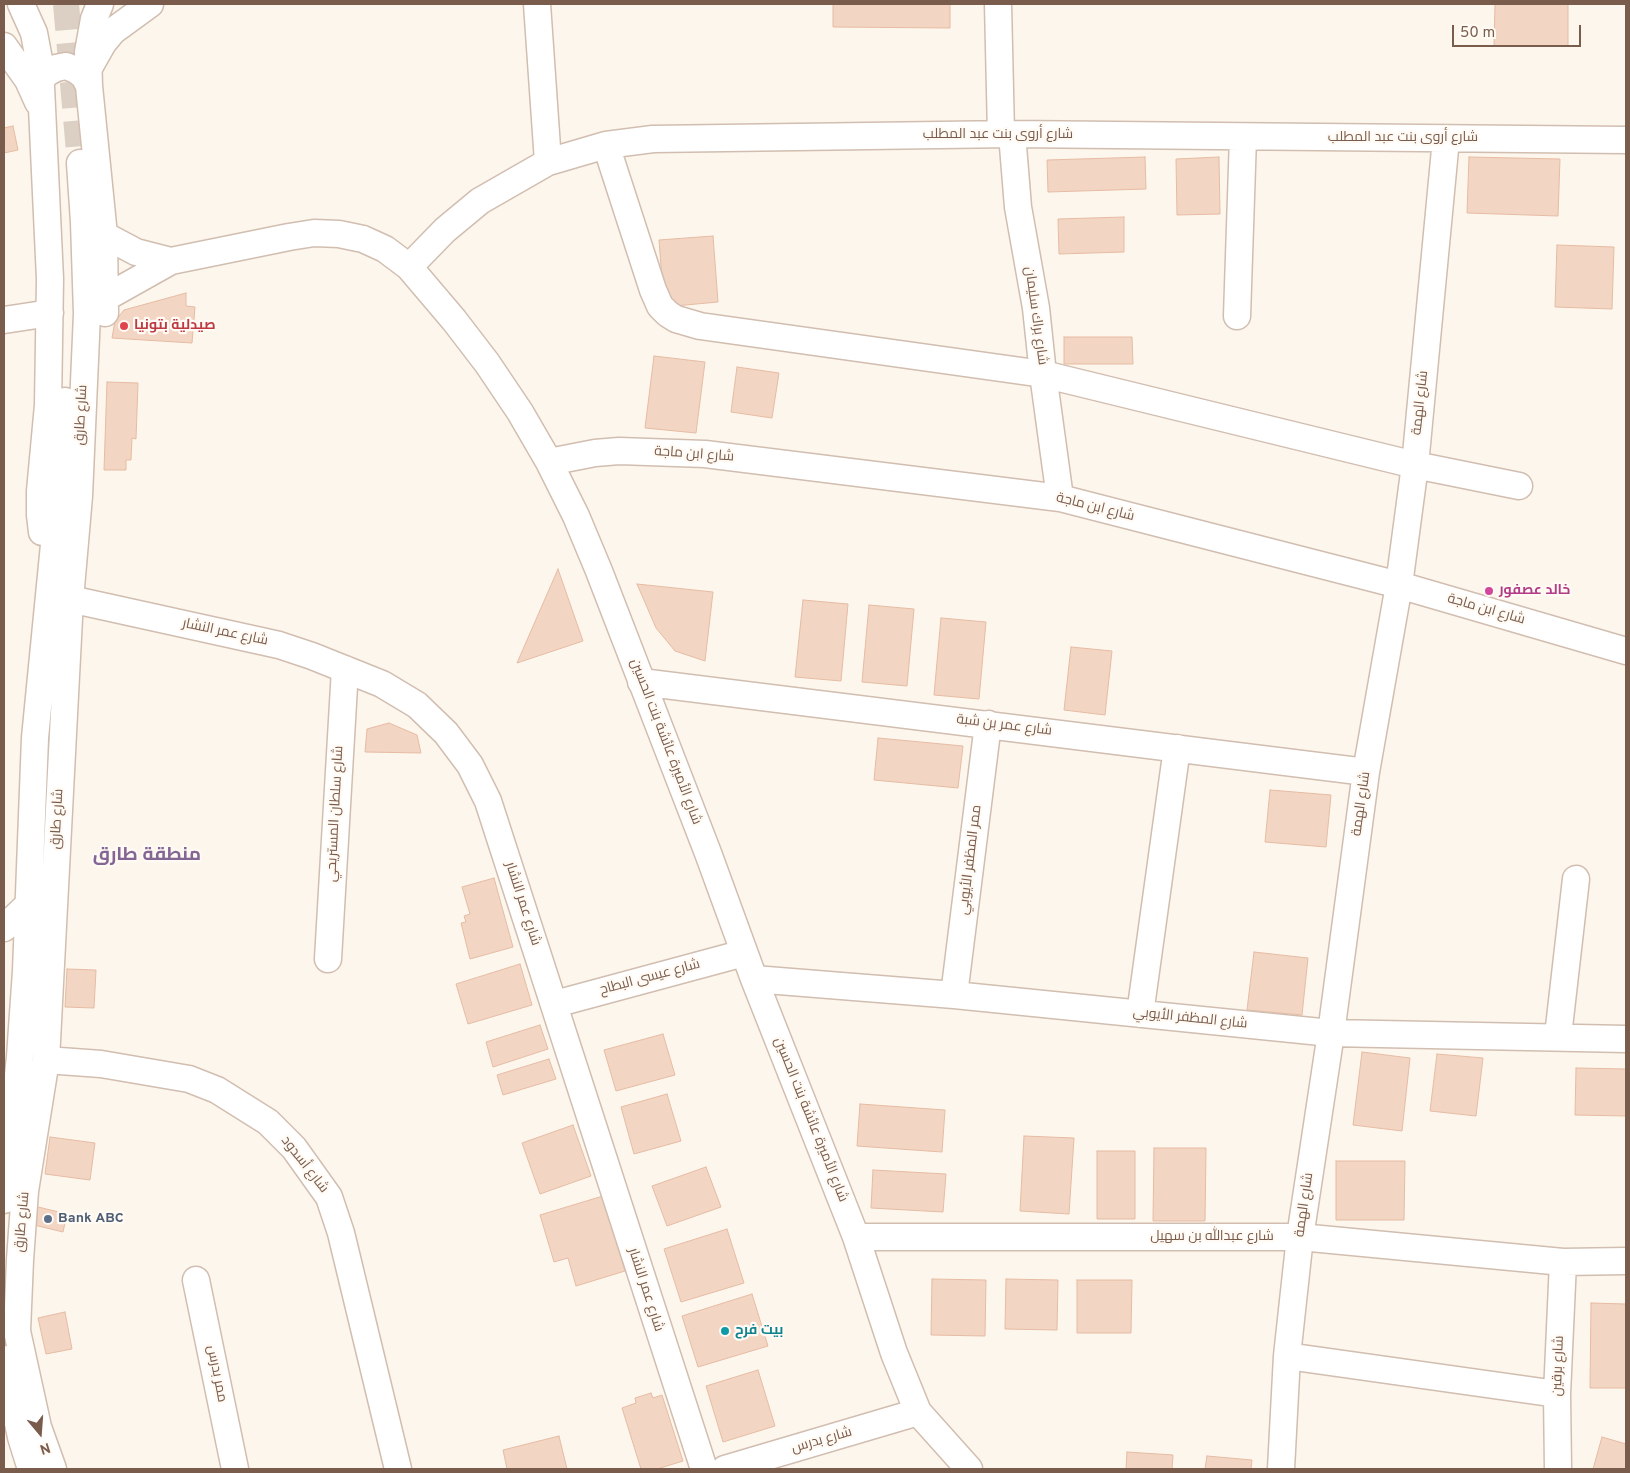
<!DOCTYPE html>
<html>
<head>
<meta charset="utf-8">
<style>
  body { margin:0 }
  #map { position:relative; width:1630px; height:1473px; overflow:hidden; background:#fdf6ec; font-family:Overpass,sans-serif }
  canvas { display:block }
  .frame { position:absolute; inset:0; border:5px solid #7a5c4d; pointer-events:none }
  .north { position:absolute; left:15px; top:1408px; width:50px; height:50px; -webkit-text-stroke:4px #fffaf3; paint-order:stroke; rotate:162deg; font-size:14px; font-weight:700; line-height:20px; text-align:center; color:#7a5c4d }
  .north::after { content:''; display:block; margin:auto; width:18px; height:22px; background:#7a5c4d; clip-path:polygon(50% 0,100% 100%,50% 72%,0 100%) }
  .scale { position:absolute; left:1452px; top:25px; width:129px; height:22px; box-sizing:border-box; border:2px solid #7a5c4d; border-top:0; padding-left:6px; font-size:15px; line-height:18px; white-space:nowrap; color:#7a5c4d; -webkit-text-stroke:4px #fffaf3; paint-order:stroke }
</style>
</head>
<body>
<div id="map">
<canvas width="1630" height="1473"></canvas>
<div class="frame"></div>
<div class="north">N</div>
<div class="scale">50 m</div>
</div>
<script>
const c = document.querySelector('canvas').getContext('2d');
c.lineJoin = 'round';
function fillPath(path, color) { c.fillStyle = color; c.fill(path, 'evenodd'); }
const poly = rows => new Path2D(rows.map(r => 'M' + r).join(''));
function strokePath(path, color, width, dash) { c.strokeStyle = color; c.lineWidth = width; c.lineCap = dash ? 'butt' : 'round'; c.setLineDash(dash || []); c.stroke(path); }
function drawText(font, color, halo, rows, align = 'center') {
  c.font = font + ' Overpass,Cairo,sans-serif'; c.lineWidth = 4.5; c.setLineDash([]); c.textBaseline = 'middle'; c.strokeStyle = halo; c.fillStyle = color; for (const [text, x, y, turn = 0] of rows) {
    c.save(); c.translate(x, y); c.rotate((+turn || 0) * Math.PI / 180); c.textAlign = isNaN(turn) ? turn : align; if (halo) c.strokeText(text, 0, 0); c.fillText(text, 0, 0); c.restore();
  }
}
const building = poly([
  [833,4,950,4,950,28,833,27,833,4],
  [1495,4,1568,4,1568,46,1494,46,1495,4],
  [13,126,18,150,4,153,4,128,13,126],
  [1145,157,1146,189,1048,192,1047,160,1145,157],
  [1219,157,1220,214,1177,215,1176,159,1219,157],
  [1469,157,1560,159,1558,216,1467,213,1469,157],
  [1124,217,1124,252,1059,254,1058,219,1124,217],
  [713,236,718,302,664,307,659,240,713,236],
  [1557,245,1614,247,1612,309,1555,307,1557,245],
  [186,293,186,306,195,307,192,343,112,338,115,321,124,310,186,293],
  [1064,337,1132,337,1133,364,1064,364,1064,337],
  [654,356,705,362,696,433,645,428,654,356],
  [737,367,779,373,772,418,731,412,737,367],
  [107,382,138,383,136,439,132,438,131,460,126,460,126,470,104,470,107,382],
  [558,569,583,641,517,663,558,569],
  [637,584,713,592,705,661,675,651,656,628,637,584],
  [803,600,848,604,841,681,795,677,803,600],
  [869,605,914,609,907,686,862,682,869,605],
  [941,618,986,622,979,699,934,695,941,618],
  [1071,647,1112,651,1105,715,1064,710,1071,647],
  [389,723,417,735,421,753,365,752,367,729,389,723],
  [878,738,963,746,958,788,874,780,878,738],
  [1270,790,1331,795,1326,847,1265,842,1270,790],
  [494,878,513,947,470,959,461,923,466,922,464,916,470,914,462,887,494,878],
  [1254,952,1308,958,1302,1015,1247,1010,1254,952],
  [520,964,532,1005,468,1024,456,984,520,964],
  [67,969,96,970,94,1008,65,1007,67,969],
  [540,1025,548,1049,493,1067,486,1042,540,1025],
  [663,1034,675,1075,616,1091,604,1050,663,1034],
  [1362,1052,1410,1058,1402,1131,1353,1125,1362,1052],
  [1437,1054,1483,1058,1476,1116,1430,1111,1437,1054],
  [549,1059,556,1079,503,1095,497,1075,549,1059],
  [1576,1068,1626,1069,1626,1116,1575,1115,1576,1068],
  [667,1094,681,1141,634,1154,621,1107,667,1094],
  [860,1104,945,1110,942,1152,857,1146,860,1104],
  [573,1125,591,1176,540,1194,522,1143,573,1125],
  [1024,1136,1074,1138,1069,1214,1020,1211,1024,1136],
  [50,1137,95,1143,90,1180,45,1174,50,1137],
  [1154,1148,1206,1148,1205,1221,1153,1221,1154,1148],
  [1097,1151,1135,1151,1135,1219,1097,1219,1097,1151],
  [1336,1161,1405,1161,1404,1220,1336,1220,1336,1161],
  [706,1167,721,1207,667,1226,652,1186,706,1167],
  [873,1170,946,1174,943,1212,871,1208,873,1170],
  [603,1196,625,1271,576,1286,568,1258,554,1262,540,1215,603,1196],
  [34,1206,67,1214,63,1232,30,1224,34,1206],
  [727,1229,744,1283,681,1302,664,1249,727,1229],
  [932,1279,986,1280,985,1336,931,1335,932,1279],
  [1006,1279,1058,1280,1057,1330,1005,1329,1006,1279],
  [1077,1280,1132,1280,1131,1333,1077,1333,1077,1280],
  [752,1294,768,1346,698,1367,682,1316,752,1294],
  [1591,1303,1626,1304,1626,1388,1590,1388,1591,1303],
  [65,1312,72,1349,46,1354,38,1318,65,1312],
  [758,1370,775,1426,723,1442,706,1386,758,1370],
  [651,1393,653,1398,662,1395,683,1461,657,1469,641,1469,622,1408,636,1403,635,1398,651,1393],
  [559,1436,567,1469,507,1469,503,1450,559,1436],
  [1602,1437,1626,1444,1626,1469,1593,1469,1602,1437],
  [1127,1452,1173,1455,1172,1469,1126,1469,1127,1452],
  [1207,1456,1252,1460,1251,1469,1205,1469,1207,1456]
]);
fillPath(building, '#f3d5c3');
strokePath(building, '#e6bba3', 1);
strokePath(poly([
  [66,4,80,163]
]), '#dcd0c4', 26, [26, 13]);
const minor = poly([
  [21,4,34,33,40,65,50,279,48,405,40,491,40,515,42,532],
  [100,4,94,19,88,52,89,86,104,235,105,313],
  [537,4,548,162],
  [998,4,1001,134],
  [4,46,28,80,38,102],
  [90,66,103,43,113,31,150,4],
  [40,81,47,73,56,68,66,66,76,70,84,76,89,86],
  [1012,134,1018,207,1036,308,1043,374,1060,498],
  [606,145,653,290,660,306,668,314,676,319,700,326,1043,374,1415,465,1519,486],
  [104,235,136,252,171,261],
  [409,267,445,230,480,201,548,162,606,145,653,139,1012,134,1626,140],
  [105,298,171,261,289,237,314,233,339,234,363,239,385,249,409,267,454,320,487,363,520,412,549,462,576,516,599,571,708,853,754,979,856,1237,894,1353,918,1412,969,1469],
  [1237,316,1243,137],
  [4,320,50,313],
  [549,462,595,453,619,451,705,454,1060,498,1399,585,1626,651],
  [70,599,279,645,312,656,382,684,417,705,446,733,470,765,488,801,704,1469],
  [641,682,1366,772],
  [4,928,29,904],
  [328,959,345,669],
  [754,979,954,995,1331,1033,1626,1039],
  [954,995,988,724],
  [555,1004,744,953],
  [1140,1014,1177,748],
  [1558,1036,1576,879],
  [46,1060,101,1064,189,1079,217,1090,268,1122,294,1148,329,1197,341,1233,398,1469],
  [4,1200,20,1057,26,971,35,738,59,494,65,401],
  [856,1237,1300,1237,1563,1262,1626,1261],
  [196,1280,235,1469],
  [1287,1356,1557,1394],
  [4,1359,21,1437,31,1469],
  [53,1469,38,1427,17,1331,20,1260,25,1191,46,1060,70,599,79,496,87,314,84,222,80,163],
  [725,1469,918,1412],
  [1281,1469,1287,1356,1300,1237,1331,1033,1366,772,1399,585,1415,465,1446,139],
  [1558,1469,1557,1394,1563,1262]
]);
strokePath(minor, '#d1beb0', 29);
strokePath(minor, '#fff', 26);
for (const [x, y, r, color] of [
  [124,326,5,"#e0444e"],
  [1489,591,5,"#d1479c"],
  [48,1219,5,"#5c6f8a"],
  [725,1331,5,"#0f9aa8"]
]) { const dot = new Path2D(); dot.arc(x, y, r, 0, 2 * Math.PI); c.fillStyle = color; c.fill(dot); strokePath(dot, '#fffaf3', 2); }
drawText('14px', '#7a5c4d', '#fffaf3', [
  ["شارع أروى بنت عبد المطلب",998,135],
  ["شارع أروى بنت عبد المطلب",1403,138],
  ["شارع براك سليمان",1035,316,82],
  ["شارع الهمة",1421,403,-84],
  ["شارع طارق",82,415,-87],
  ["شارع ابن ماجة",694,455,4],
  ["شارع ابن ماجة",1095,508,14],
  ["شارع ابن ماجة",1486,610,16],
  ["شارع عمر النشار",225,633,12],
  ["شارع عمر بن شبة",1004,726,7],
  ["شارع الأميرة عائشة بنت الحسين",665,742,69],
  ["شارع الهمة",1362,804,-82],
  ["شارع سلطان المستريحي",336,814,-87],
  ["شارع طارق",58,819,-87],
  ["ممر المظفر الأيوبي",971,860,-83],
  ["شارع عمر النشار",522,904,72],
  ["شارع عيسى البطاح",650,978,-15],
  ["شارع المظفر الأيوبي",1190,1019,6],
  ["شارع الأميرة عائشة بنت الحسين",810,1120,68],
  ["شارع أسدود",304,1165,52],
  ["شارع الهمة",1305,1205,-82],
  ["شارع طارق",23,1222,-85],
  ["شارع عبدالله بن سهيل",1212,1237],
  ["شارع عمر النشار",645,1290,72],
  ["شارع برقين",1559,1366,-88],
  ["ممر بدرس",216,1374,79],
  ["شارع بدرس",822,1441,-16]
]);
drawText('bold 14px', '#be3a42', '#fffaf3', [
  ["صيدلية بتونيا",134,326]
], 'left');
drawText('bold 14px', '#b23c85', '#fffaf3', [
  ["خالد عصفور",1499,591]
], 'left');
drawText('bold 14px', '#4e5e75', '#fffaf3', [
  ["Bank ABC",58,1219]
], 'left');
drawText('bold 14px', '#0d838f', '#fffaf3', [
  ["بيت فرح",735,1331]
], 'left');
drawText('bold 19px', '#846695', '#fffaf3', [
  ["منطقة طارق",147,856]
]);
</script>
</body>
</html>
